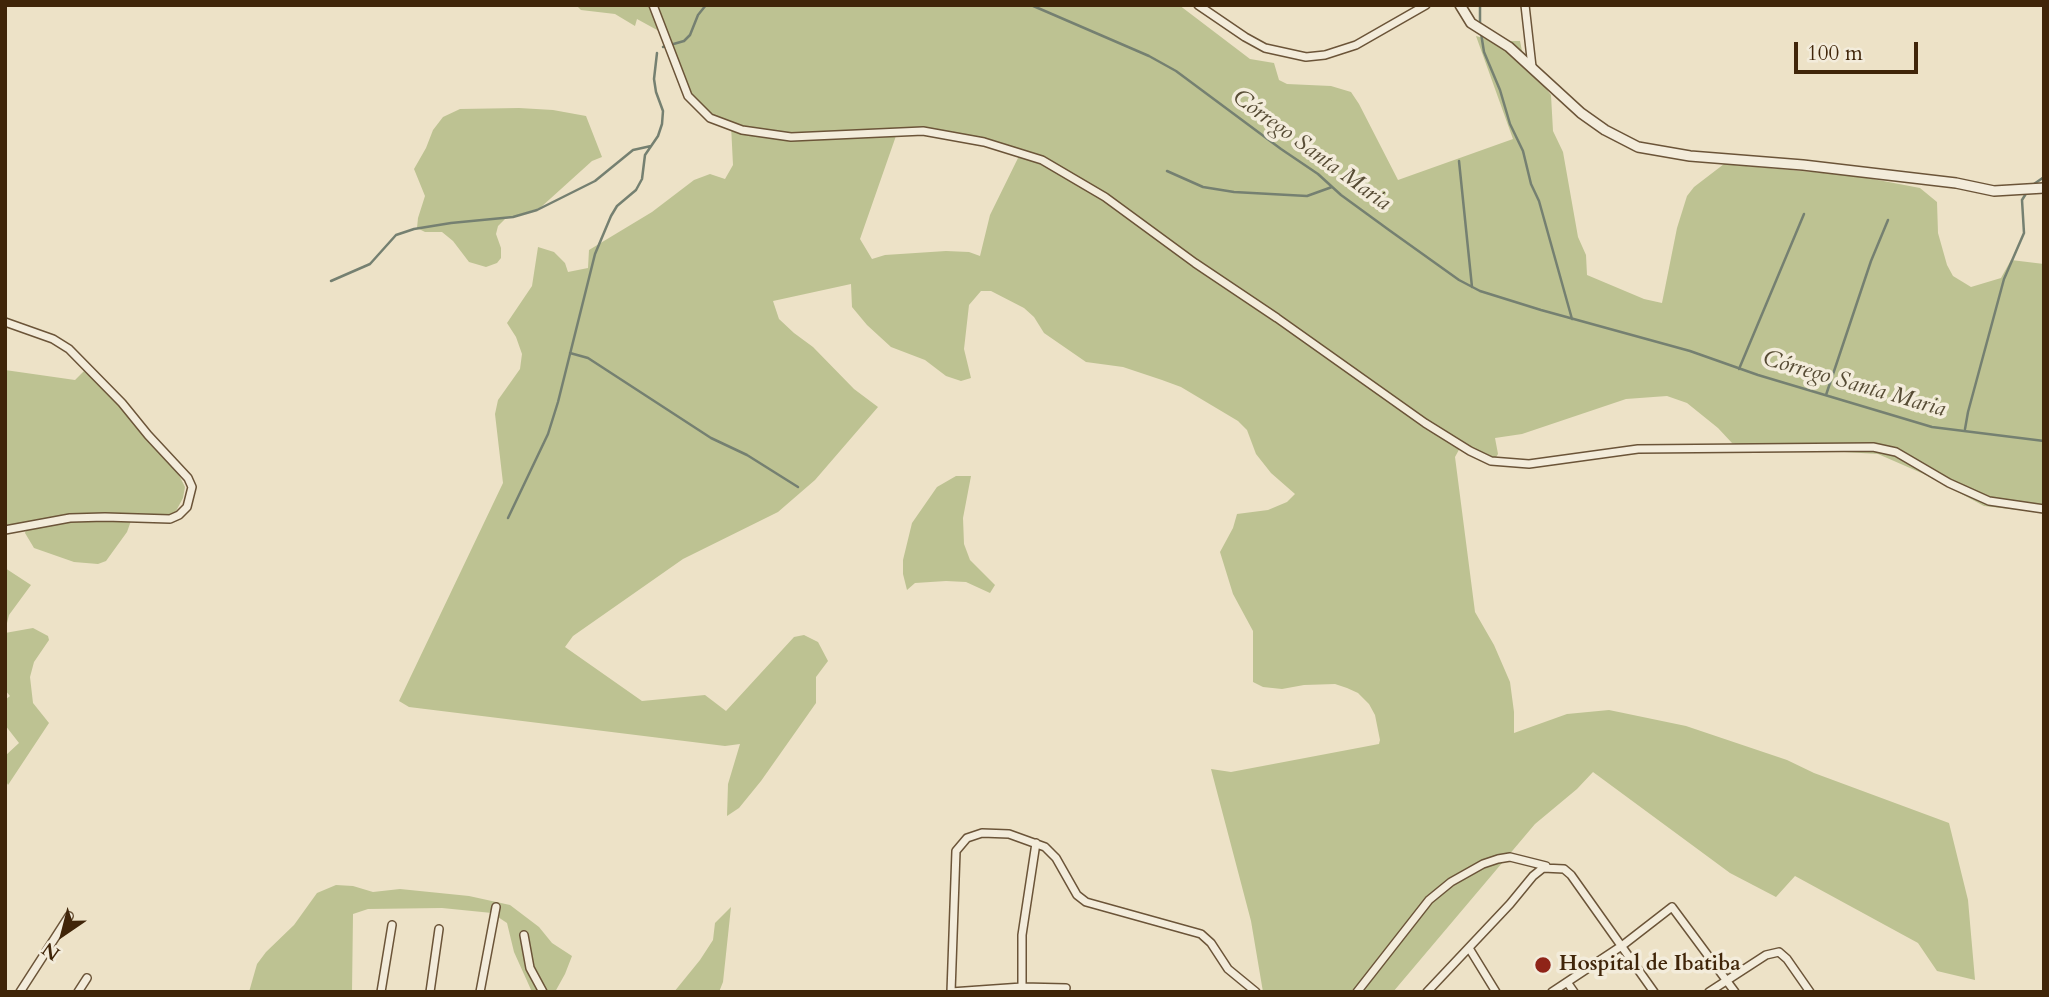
<!DOCTYPE html>
<html>
<head>
<meta charset="utf-8">
<style>
  body { margin:0 }
  #map { position:relative; width:2049px; height:997px; overflow:hidden; background:#ede2c7; font-family:Cardo,serif }
  canvas { display:block }
  .frame { position:absolute; inset:0; border:7px solid #402509; pointer-events:none }
  .north { position:absolute; left:28px; top:899px; width:70px; height:70px; -webkit-text-stroke:5px #f3ecdb; paint-order:stroke; rotate:215deg; font-size:19px; font-weight:700; line-height:28px; text-align:center; color:#402509 }
  .north::after { content:''; display:block; margin:auto; width:24px; height:32px; background:#402509; clip-path:polygon(50% 0,100% 100%,50% 72%,0 100%) }
  .scale { position:absolute; left:1794px; top:42px; width:124px; height:32px; box-sizing:border-box; border:4px solid #402509; border-top:0; padding-left:9px; font-size:21px; line-height:24px; white-space:nowrap; color:#402509; -webkit-text-stroke:5px #f3ecdb; paint-order:stroke }
</style>
</head>
<body>
<div id="map">
<canvas width="2049" height="997"></canvas>
<div class="frame"></div>
<div class="north">N</div>
<div class="scale">100 m</div>
</div>
<script>
const c = document.querySelector('canvas').getContext('2d');
c.lineJoin = 'round';
function fillPath(path, color) { c.fillStyle = color; c.fill(path, 'evenodd'); }
const poly = rows => new Path2D(rows.map(r => 'M' + r).join(''));
function strokePath(path, color, width, dash) { c.strokeStyle = color; c.lineWidth = width; c.lineCap = dash ? 'butt' : 'round'; c.setLineDash(dash || []); c.stroke(path); }
function drawText(font, color, halo, rows, align = 'center') {
  c.font = font + ' Cardo,serif'; c.lineWidth = 7; c.setLineDash([]); c.textBaseline = 'middle'; c.strokeStyle = halo; c.fillStyle = color; for (const [text, x, y, turn = 0] of rows) {
    c.save(); c.translate(x, y); c.rotate((+turn || 0) * Math.PI / 180); c.textAlign = isNaN(turn) ? turn : align; if (halo) c.strokeText(text, 0, 0); c.fillText(text, 0, 0); c.restore();
  }
}
fillPath(poly([
  [576,5,1179,5,1250,59,1274,63,1279,80,1287,84,1331,86,1351,92,1359,104,1398,180,1513,139,1476,36,1494,41,1520,41,1524,61,1551,95,1553,131,1563,152,1578,237,1586,255,1587,275,1644,299,1662,303,1677,228,1687,196,1694,187,1724,164,1857,176,1920,188,1937,202,1938,233,1947,265,1953,276,1971,287,2001,278,2011,260,2044,264,2044,513,1984,506,1926,475,1878,454,1743,446,1732,443,1718,428,1687,403,1667,396,1626,399,1522,434,1495,438,1498,454,1495,459,1461,446,1455,457,1475,612,1494,645,1510,682,1514,712,1514,733,1567,714,1609,710,1686,726,1787,760,1814,773,1949,823,1968,900,1975,980,1937,971,1918,943,1795,876,1776,897,1730,873,1593,772,1577,789,1535,824,1393,992,1263,992,1251,921,1211,769,1231,772,1379,744,1380,740,1375,715,1369,704,1358,693,1347,688,1335,684,1304,685,1282,689,1263,687,1253,682,1253,631,1233,594,1220,552,1233,528,1237,514,1268,510,1287,502,1295,494,1271,473,1256,454,1247,430,1238,421,1181,387,1162,380,1123,367,1086,362,1044,333,1034,317,1024,308,991,291,981,291,969,305,964,349,971,378,961,381,946,376,925,360,891,347,867,325,852,307,851,284,773,301,779,319,794,333,813,347,854,389,878,407,815,480,778,512,683,559,573,636,565,647,642,701,705,695,726,711,794,637,804,635,818,642,828,661,816,677,816,703,761,781,739,808,727,816,728,784,740,744,725,746,409,707,399,701,503,483,495,414,498,400,520,369,522,354,516,337,507,323,532,286,538,247,554,252,565,263,568,272,588,268,589,250,652,212,694,180,710,174,725,179,733,165,731,125,710,115,694,101,668,36,637,19,635,26,615,14,581,10],
  [897,133,939,135,992,146,1019,156,990,215,980,256,969,252,946,251,885,255,872,259,860,239],
  [519,108,553,110,586,116,602,157,592,161,540,208,505,219,498,226,496,234,501,248,501,258,497,263,486,267,469,262,453,241,442,232,425,232,417,228,418,218,425,196,414,169,426,148,433,130,443,117,460,109],
  [5,370,75,380,84,371,104,388,170,463,180,477,185,487,183,498,176,511,170,517,132,518,127,532,106,561,98,564,74,562,34,548,25,533,27,527,5,532],
  [956,476,971,476,963,518,964,544,970,560,995,585,990,593,966,582,946,581,915,583,907,590,903,574,903,560,912,523,937,487],
  [5,568,31,585,9,615,5,631],
  [33,628,48,636,49,640,34,662,30,677,33,703,49,723,8,785,5,779,5,756,19,743,5,725,5,700,10,696,5,690,5,633],
  [336,885,353,886,373,892,400,889,469,896,510,905,539,927,552,943,572,956,565,974,555,992,532,992,514,952,507,923,492,913,442,908,368,909,353,914,352,992,249,992,257,964,266,952,294,925,317,893],
  [731,907,723,982,719,992,674,992,700,960,713,940,715,923]
]), '#bdc292');
strokePath(poly([
  [1031,5,1149,56,1176,71,1281,149,1318,174,1341,195,1389,230,1459,280,1480,291,1541,310,1690,351,1758,375,1932,427,2044,441],
  [1480,5,1480,26],
  [1481,33,1484,52,1500,90,1510,124,1523,151,1531,184,1539,201,1572,319],
  [663,47,684,41,690,35,698,15,706,5],
  [1459,161,1472,287],
  [1167,171,1203,187,1234,192,1307,196,1332,187],
  [2034,184,2044,177],
  [331,281,370,264,396,235,414,229,451,223,513,217,537,210,595,181,633,150,651,146],
  [570,353,588,358,711,438,747,455,798,487],
  [1739,369,1804,214],
  [1826,395,1871,261,1888,220],
  [1965,429,1968,412,2004,279,2024,233,2022,200,2027,192],
  [508,518,548,434,558,402,595,254,611,216,617,206,636,190,642,179,645,155,658,136,662,124,663,111,656,92,654,79,657,53]
]), '#758071', 2.5);
const minor = poly([
  [653,5,688,96,710,118,742,130,791,137,923,131,984,142,1042,160,1105,197,1195,263,1277,318,1425,423,1470,451,1491,461,1529,464,1638,449,1873,447,1896,452,1949,483,1989,501,2044,509],
  [1198,5,1245,37,1265,48,1306,57,1325,55,1356,45,1426,5],
  [1525,5,1532,67],
  [5,322,53,339,69,349,122,403,148,435,188,478,192,487,187,507,179,515,170,519,105,517,70,518,5,530],
  [524,935,530,968,543,992],
  [1469,948,1496,992],
  [1567,982,1574,992],
  [20,992,69,916],
  [78,992,87,978],
  [381,992,392,925],
  [430,992,439,929],
  [480,992,496,907],
  [951,992,956,851,967,838,982,833,1009,834,1045,847,1056,858,1077,895,1086,902,1201,934,1211,943,1228,969,1256,992],
  [951,992,1022,987,1066,988],
  [1022,992,1022,935,1036,843],
  [1357,992,1429,900,1451,882,1483,864,1498,859,1510,857,1546,866],
  [1427,992,1510,904,1533,876,1543,868,1564,869,1571,875,1654,992],
  [1552,992,1623,945,1672,907,1735,992],
  [1709,992,1766,955,1779,952,1787,959,1810,992]
]);
const tertiary = poly([
  [1460,5,1471,23,1509,47,1581,113,1605,130,1638,147,1690,156,1803,165,1956,183,1994,191,2044,188]
]);
strokePath(minor, '#6b5438', 10);
strokePath(tertiary, '#6b5438', 12);
strokePath(minor, '#f3ecdb', 7);
strokePath(tertiary, '#f3ecdb', 9);
for (const [x, y, r, color] of [
  [1543,965,9,"#8f2418"]
]) { const dot = new Path2D(); dot.arc(x, y, r, 0, 2 * Math.PI); c.fillStyle = color; c.fill(dot); strokePath(dot, '#f3ecdb', 2.5); }
drawText('bold 21px', '#402509', '#f3ecdb', [
  ["Hospital de Ibatiba",1559,965]
], 'left');
drawText('italic 23px', '#564b34', '#f3ecdb', [
  ["Córrego Santa Maria",1311,151,36],
  ["Córrego Santa Maria",1854,385,16]
]);
</script>
</body>
</html>
